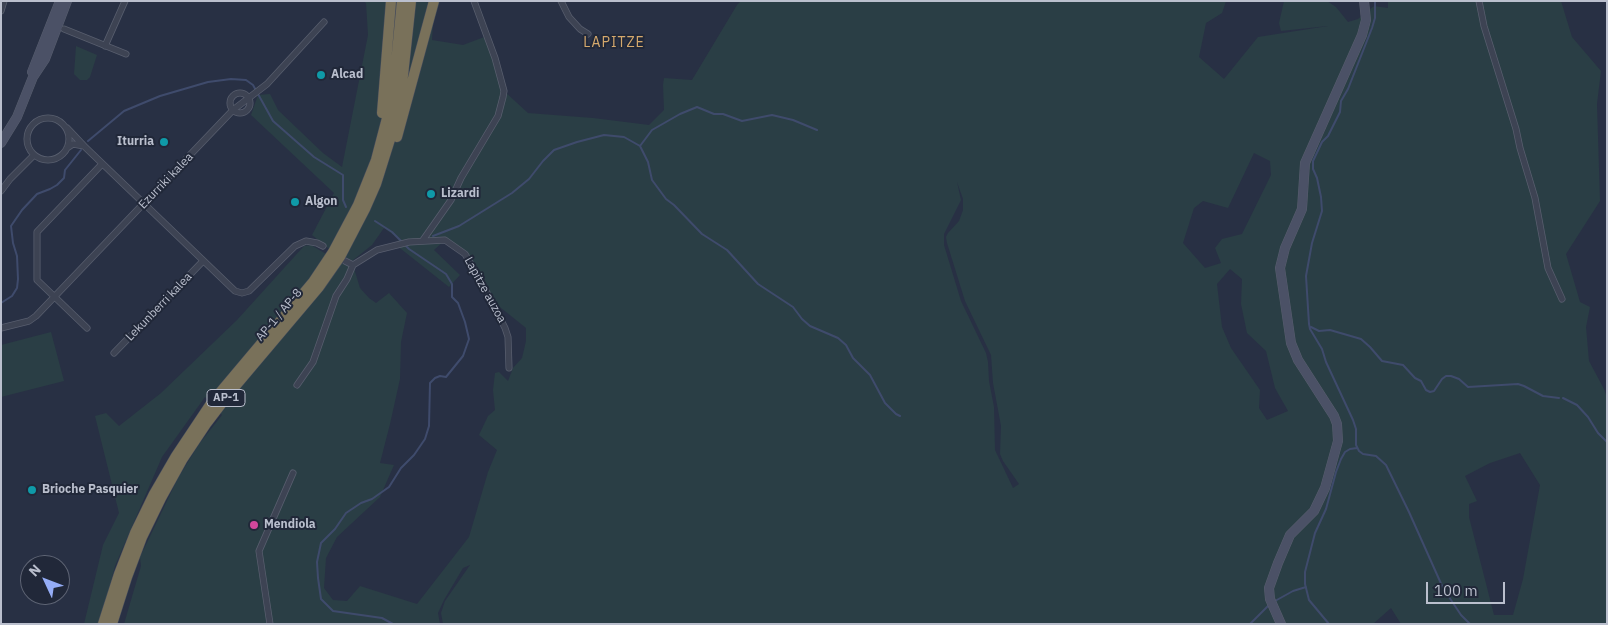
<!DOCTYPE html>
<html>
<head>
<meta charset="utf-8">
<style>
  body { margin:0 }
  #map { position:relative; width:1608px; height:625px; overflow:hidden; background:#283044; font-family:"IBM Plex Sans",sans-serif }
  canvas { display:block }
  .frame { position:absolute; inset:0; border:2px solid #babfcd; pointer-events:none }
  .north { position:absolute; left:20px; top:555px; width:50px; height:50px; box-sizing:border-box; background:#212839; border:1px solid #5e6474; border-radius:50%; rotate:313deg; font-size:14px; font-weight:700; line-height:20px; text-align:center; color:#babfcd }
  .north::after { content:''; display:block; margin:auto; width:18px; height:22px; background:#95adf7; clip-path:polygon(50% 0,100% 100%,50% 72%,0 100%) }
  .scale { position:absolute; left:1426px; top:582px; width:79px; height:22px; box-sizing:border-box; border:2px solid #babfcd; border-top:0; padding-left:6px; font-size:15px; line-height:18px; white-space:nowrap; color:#babfcd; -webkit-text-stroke:4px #212839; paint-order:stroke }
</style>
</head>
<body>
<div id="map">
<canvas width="1608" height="625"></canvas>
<div class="frame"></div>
<div class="north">N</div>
<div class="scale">100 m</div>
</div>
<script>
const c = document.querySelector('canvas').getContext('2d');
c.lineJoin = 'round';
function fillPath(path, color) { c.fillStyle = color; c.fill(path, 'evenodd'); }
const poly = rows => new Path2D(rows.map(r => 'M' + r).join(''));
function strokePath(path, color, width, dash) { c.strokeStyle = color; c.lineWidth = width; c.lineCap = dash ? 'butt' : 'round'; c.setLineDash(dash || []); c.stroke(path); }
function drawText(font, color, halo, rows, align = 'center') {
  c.font = font + ' "IBM Plex Sans",sans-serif'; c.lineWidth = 4; c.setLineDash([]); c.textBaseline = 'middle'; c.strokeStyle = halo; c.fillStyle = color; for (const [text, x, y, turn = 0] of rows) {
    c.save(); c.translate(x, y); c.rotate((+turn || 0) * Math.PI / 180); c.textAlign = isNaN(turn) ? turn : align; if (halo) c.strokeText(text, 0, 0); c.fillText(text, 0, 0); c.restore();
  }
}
fillPath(poly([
  [363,1,440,1,433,24,432,40,463,45,487,36,504,91,528,113,593,118,649,125,664,110,663,85,664,78,692,80,737,5,741,1,1226,1,1222,13,1206,23,1199,57,1224,79,1258,37,1328,26,1281,31,1279,23,1284,1,1327,1,1336,7,1348,22,1358,19,1374,6,1388,8,1388,1,1561,1,1572,37,1601,71,1597,104,1600,201,1566,254,1580,302,1590,307,1586,327,1589,361,1604,389,1607,398,1607,624,1401,624,1391,608,1373,624,443,624,441,613,445,601,470,565,463,568,444,600,438,613,440,624,124,624,141,566,140,557,178,478,199,444,222,415,205,397,162,457,115,566,100,624,84,624,103,545,119,513,95,416,106,413,119,426,161,393,237,320,304,246,311,245,343,264,353,265,360,288,369,298,376,303,389,293,407,313,401,342,400,379,390,424,380,463,394,465,380,497,337,537,326,558,324,588,333,600,347,601,360,586,417,604,469,537,488,472,497,450,479,435,488,416,495,410,493,390,495,373,499,372,508,381,513,368,522,358,526,341,526,328,491,300,465,254,445,240,434,250,460,275,449,287,396,245,399,239,384,228,372,245,352,261,328,248,312,235,334,193,251,115,258,95,270,94,278,110,323,153,342,167,368,35,366,3],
  [1254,153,1270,161,1271,175,1242,234,1222,239,1215,248,1221,263,1205,268,1183,243,1194,208,1203,201,1228,208],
  [957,182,963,199,963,210,959,221,948,233,946,237,947,243,965,301,991,355,993,383,1001,426,1000,454,1003,461,1019,484,1013,488,995,450,994,407,989,381,988,362,986,353,961,301,944,245,944,234,961,200],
  [1230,269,1242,279,1241,304,1247,333,1266,351,1275,388,1288,411,1267,420,1259,408,1260,390,1231,348,1222,327,1217,284],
  [1520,453,1540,485,1523,579,1513,615,1494,615,1469,517,1469,504,1477,501,1465,476,1490,463],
  [76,46,97,55,90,77,87,80,80,80,74,74],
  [51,332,64,381,1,397,1,345]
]), '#2a3e45');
strokePath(poly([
  [1375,1,1375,18,1372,28,1348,89,1341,101,1340,112,1328,136,1322,142,1313,161,1313,169,1317,178,1321,197,1322,211,1312,243,1306,276,1309,324,1310,329,1322,349,1326,362,1353,420,1356,429,1356,445,1359,451,1363,454,1376,456,1386,465,1409,512,1443,588,1461,615,1470,624],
  [88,141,124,111,160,96,208,82,231,79,246,80,253,85,273,121,314,157,343,175,343,200,346,207],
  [640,146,652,130,680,114,697,107,714,114,723,114,742,121,772,115,793,120,817,130],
  [375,221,392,232,409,249,446,274,452,284,452,297,458,303,465,322,469,339,463,356,446,377,440,376,435,378,430,383,429,426,425,439,414,455,401,468,389,487,372,499,361,503,346,513,335,529,321,543,317,562,318,578,321,599,333,611,382,618,393,624],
  [433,236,459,226,512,193,529,179,543,161,554,150,577,142,604,135,624,137,640,146,648,162,652,180,666,199,674,205,702,234,727,250,758,284,793,307,802,319,810,326,838,338,846,345,853,358,870,375,885,403,896,414,900,416],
  [1,303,12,296,17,288,18,279,17,256,13,243,11,226,22,210,37,194,50,189,57,185,64,178,65,170,81,150],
  [1311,327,1319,331,1330,330,1361,339,1370,347,1382,361,1403,365,1415,378,1421,381,1426,390,1430,392,1434,391,1442,379,1446,376,1451,376,1459,379,1468,387,1518,384,1524,386,1543,396,1559,398],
  [1563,398,1577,405,1588,417,1598,433,1607,442],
  [1275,601,1293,591,1306,587],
  [1250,624,1269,605],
  [1329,624,1309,600,1305,584,1305,572,1315,533,1326,509,1336,472,1341,459,1345,452,1350,449,1357,448]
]), '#3f4b6c', 2);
const street = poly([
  [561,1,569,17,580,29,588,34],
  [1479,1,1484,26,1516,129,1520,148,1535,198,1548,268,1562,299],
  [1,11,4,1],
  [64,29,126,54],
  [105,46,125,1],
  '230 103a10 10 0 1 1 20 0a10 10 0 1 1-20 0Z',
  '27 139a21 21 0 1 1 42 0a21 21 0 1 1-42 0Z',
  [67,128,84,146,73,144,67,148],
  [84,146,235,291,242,293,249,291,295,246,306,241,317,243,323,246],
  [1,191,10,179,34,155],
  [423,240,451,200,461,178,498,116,503,97,504,91,495,58,474,1],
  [345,261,353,265,377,250,409,242,445,240,465,254,481,281,505,328,508,337,509,368],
  [1,328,29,321,36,316,233,110,267,84,324,22],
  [87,328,37,280,37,232,102,164],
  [114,353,203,261],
  [297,385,313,362,336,296,347,279,353,265],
  [270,624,259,551,293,473]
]);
const secondary = poly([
  [32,72,60,1],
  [1,143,17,117,33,77,45,59,67,1],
  [1281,624,1270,599,1269,588,1278,563,1290,535,1314,511,1325,488,1338,441,1337,424,1334,416,1298,360,1291,343,1280,268,1285,248,1302,209,1305,163,1362,35,1366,20,1364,1]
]);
const highway = poly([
  [382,113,391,1],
  [397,137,434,1],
  [103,624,119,574,135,533,154,494,176,456,212,402,313,282,333,252,358,205,376,160,387,118,394,83,402,1],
  [112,624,127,577,142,537,161,498,182,460,206,424,232,390,319,287,340,257,365,209,376,184,392,133,402,85,411,1]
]);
strokePath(street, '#585e6e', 7);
strokePath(secondary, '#585e6e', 10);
strokePath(highway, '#444b5b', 11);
strokePath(street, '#3d4353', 5.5);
strokePath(secondary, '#4b5166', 9);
strokePath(highway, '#79715a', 10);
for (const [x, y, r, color] of [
  [321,75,5,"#0f9aa8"],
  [164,142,5,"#0f9aa8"],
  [431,194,5,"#0f9aa8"],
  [295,202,5,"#0f9aa8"],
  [32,490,5,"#0f9aa8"],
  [254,525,5,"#d1479c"]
]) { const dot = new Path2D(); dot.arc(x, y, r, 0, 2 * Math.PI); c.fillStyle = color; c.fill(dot); strokePath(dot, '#212839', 2); }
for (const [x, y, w] of [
  [226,398,38]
]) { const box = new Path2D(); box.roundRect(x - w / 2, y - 8.5, w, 17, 4); c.fillStyle = '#212839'; c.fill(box); strokePath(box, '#babfcd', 1); }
drawText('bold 11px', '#babfcd', null, [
  ["AP-1",226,398]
]);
drawText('bold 12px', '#babfcd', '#212839', [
  ["Alcad",331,75],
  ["Iturria",154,142,"right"],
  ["Lizardi",441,194],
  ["Algon",305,202],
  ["Brioche Pasquier",42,490],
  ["Mendiola",264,525]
], 'left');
drawText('12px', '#babfcd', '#212839', [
  ["Ezurriki kalea",166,181,-46],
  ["Lapitze auzoa",485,290,61],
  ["Lekunberri kalea",159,307,-46],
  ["AP-1 / AP-8",279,315,-50]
]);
c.letterSpacing = '1px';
drawText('14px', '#d5a96d', '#212839', [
  ["LAPITZE",614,43]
]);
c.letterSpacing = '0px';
</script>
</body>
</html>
